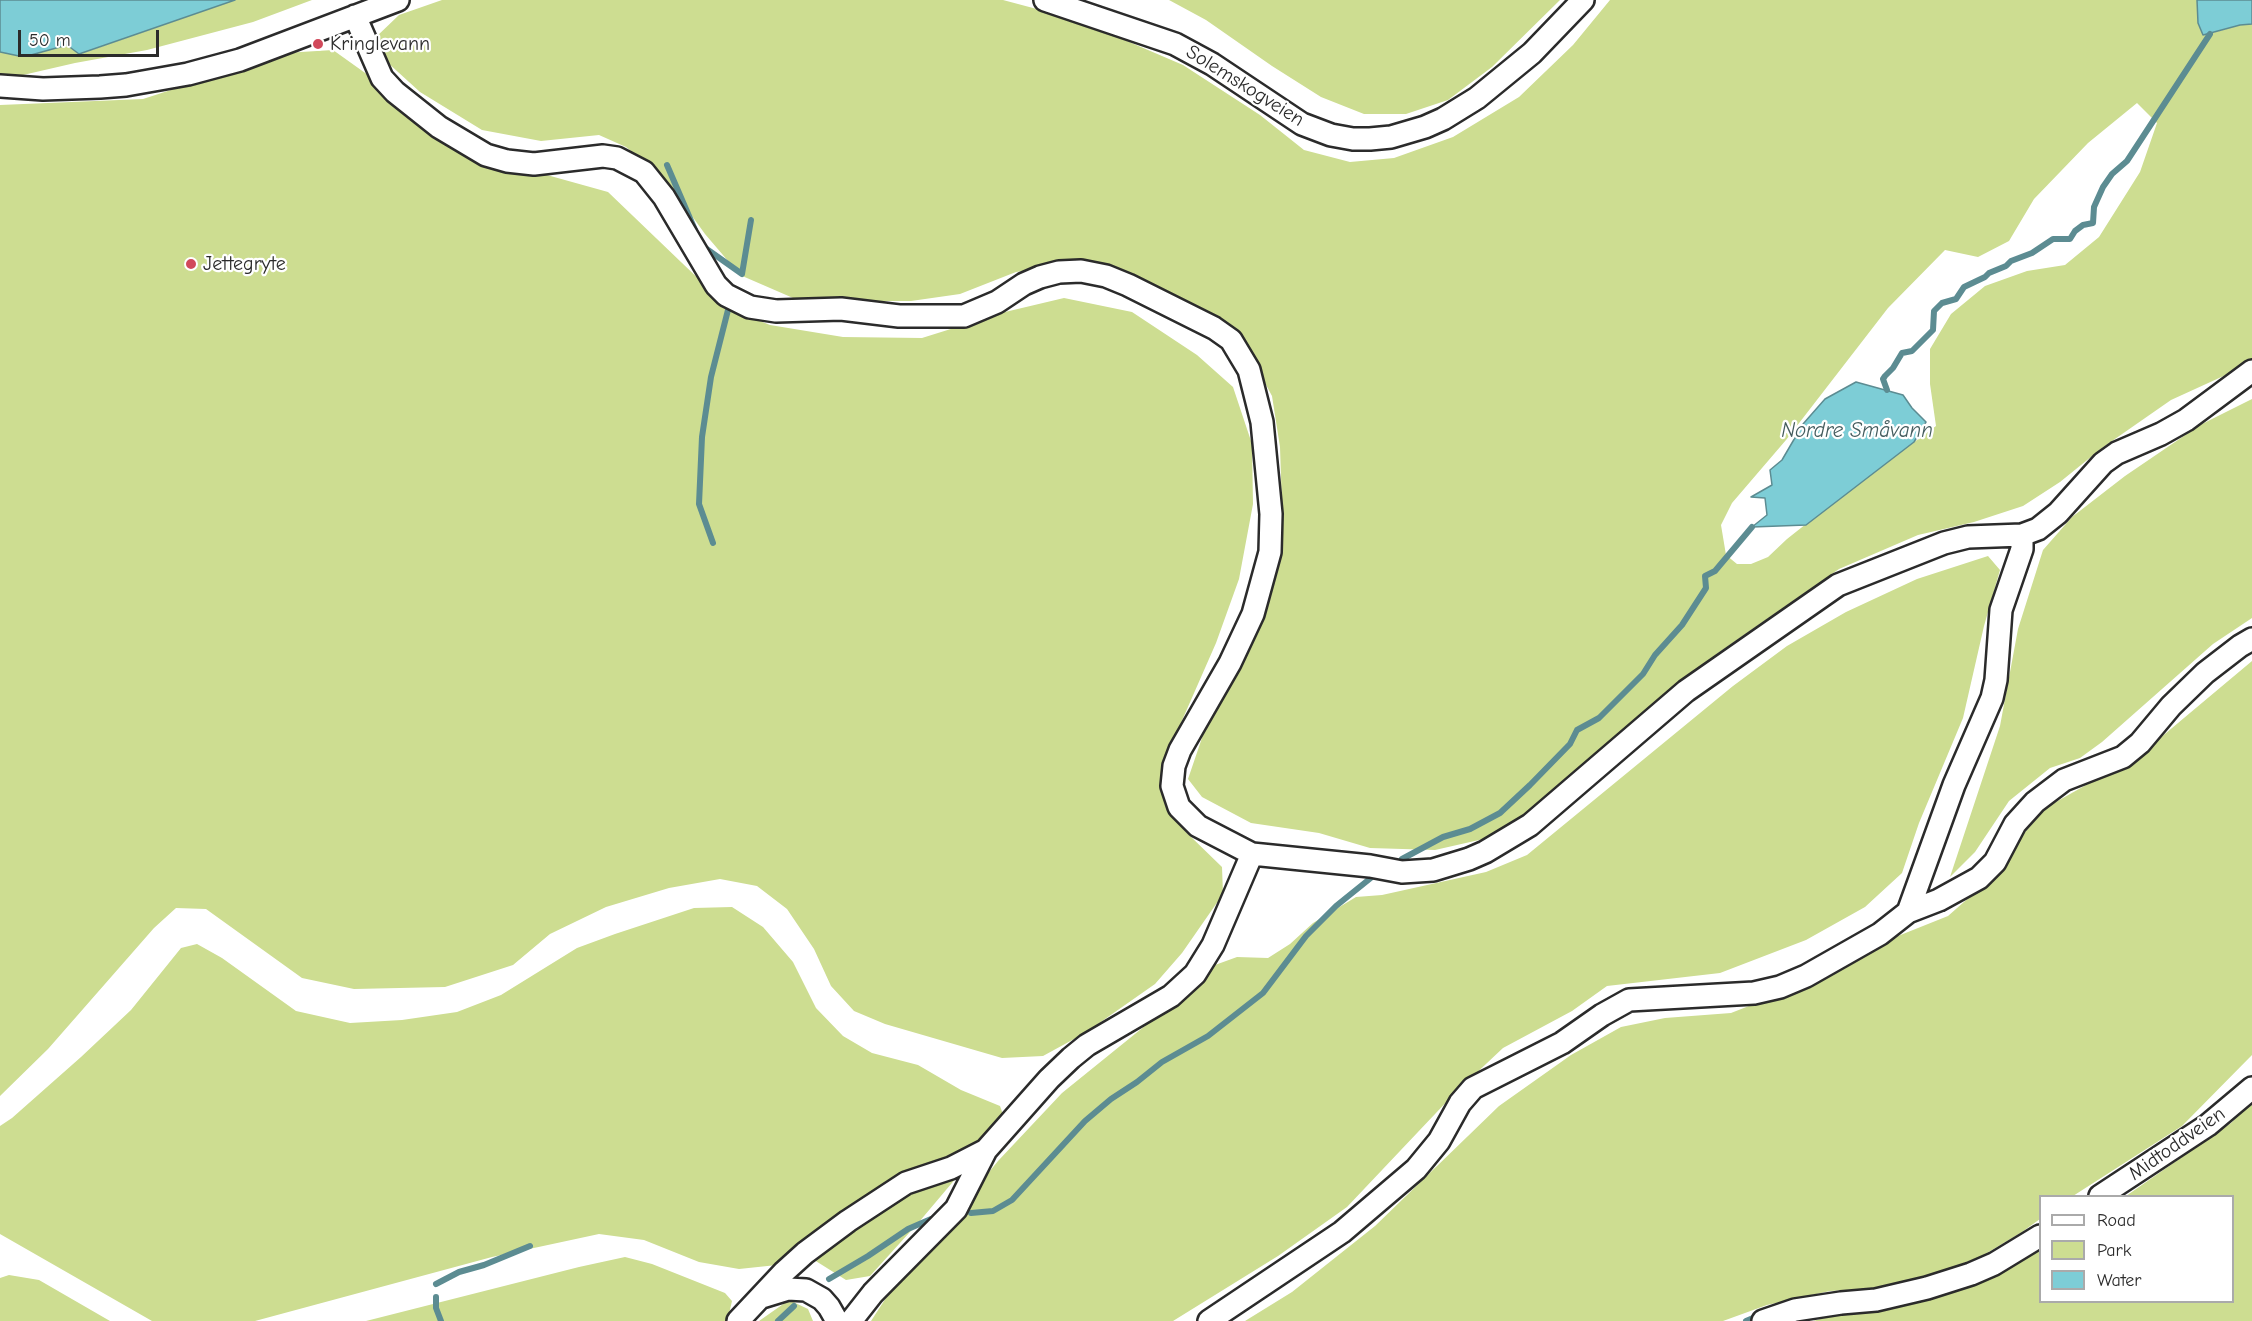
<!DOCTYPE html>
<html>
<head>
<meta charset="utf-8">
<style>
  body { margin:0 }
  #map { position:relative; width:2252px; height:1321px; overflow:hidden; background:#fff; font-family:"Comic Neue",sans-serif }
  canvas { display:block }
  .legend { position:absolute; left:2039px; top:1195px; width:195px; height:108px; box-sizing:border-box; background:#fff; border:2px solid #aaa; margin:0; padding:8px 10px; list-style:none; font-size:18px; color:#2b2b2b }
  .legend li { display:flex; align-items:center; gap:12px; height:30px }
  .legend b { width:30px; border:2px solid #aaa }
  .scale { position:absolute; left:18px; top:30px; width:141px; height:27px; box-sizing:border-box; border:3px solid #2b2b2b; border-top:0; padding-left:8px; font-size:18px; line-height:21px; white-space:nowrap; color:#2b2b2b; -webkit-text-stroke:4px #fff; paint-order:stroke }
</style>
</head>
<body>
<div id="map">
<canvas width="2252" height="1321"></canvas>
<ul class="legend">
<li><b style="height:8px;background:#fff"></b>Road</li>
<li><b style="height:16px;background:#cddd91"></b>Park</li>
<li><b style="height:16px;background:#7dcdd6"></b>Water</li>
</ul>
<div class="scale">50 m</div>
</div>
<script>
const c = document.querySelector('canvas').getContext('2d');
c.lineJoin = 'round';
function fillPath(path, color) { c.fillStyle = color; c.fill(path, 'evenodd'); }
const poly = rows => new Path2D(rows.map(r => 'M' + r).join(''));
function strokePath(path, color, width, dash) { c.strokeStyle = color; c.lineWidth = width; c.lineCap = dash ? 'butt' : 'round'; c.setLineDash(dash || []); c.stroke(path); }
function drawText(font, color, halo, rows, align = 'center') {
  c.font = font + ' "Comic Neue",sans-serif'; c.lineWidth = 4.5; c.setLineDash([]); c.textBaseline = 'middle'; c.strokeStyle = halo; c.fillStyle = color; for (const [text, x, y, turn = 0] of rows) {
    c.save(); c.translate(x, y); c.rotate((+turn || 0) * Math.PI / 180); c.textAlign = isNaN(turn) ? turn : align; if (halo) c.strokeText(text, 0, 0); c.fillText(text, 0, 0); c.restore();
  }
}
fillPath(poly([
  [235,0,312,0,253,22,147,50,75,63,10,78,0,75,0,52,19,56,31,55,67,45,80,54],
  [442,0,1003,0,1078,20,1183,65,1260,115,1304,150,1350,162,1394,158,1453,137,1519,97,1573,45,1610,0,2197,0,2198,23,2205,35,2240,25,2252,24,2252,363,2171,400,2102,448,2060,482,2023,506,1974,522,1918,535,1839,569,1718,653,1501,835,1435,850,1370,848,1319,833,1251,823,1202,797,1188,779,1204,732,1258,632,1283,539,1280,447,1272,396,1250,355,1184,301,1126,272,1070,264,1016,272,960,294,911,301,800,301,740,275,705,234,666,180,626,147,599,135,541,141,482,130,420,92,387,62,375,38,399,15],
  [2137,103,2157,123,2140,172,2099,237,2065,265,2027,271,1985,286,1951,314,1930,349,1930,384,1936,426,1849,490,1787,539,1768,557,1751,564,1737,564,1726,555,1721,525,1732,503,1786,440,1888,308,1945,250,1978,257,2009,241,2034,199,2088,143],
  [1169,0,1560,0,1492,67,1448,100,1406,114,1364,114,1321,97,1272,66,1206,20],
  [333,50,368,75,402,109,529,170,608,192,730,309,770,325,843,337,922,338,1005,312,1064,298,1132,312,1197,355,1233,387,1252,444,1253,504,1239,579,1216,643,1180,725,1166,767,1164,803,1186,832,1222,867,1223,894,1182,953,1155,984,1085,1033,1043,1056,1002,1058,885,1024,854,1011,831,986,814,949,787,909,757,886,720,879,669,888,606,907,550,934,513,965,445,987,354,989,302,978,206,909,176,908,154,928,48,1049,0,1096,0,105,143,99,285,53],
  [2252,399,2252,618,2213,644,2102,742,2080,758,2050,768,2009,801,1975,852,1950,877,2000,726,2018,629,2043,550,2072,517,2125,476,2200,425],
  [1988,556,2000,570,1984,626,1963,718,1919,823,1902,873,1865,907,1806,940,1720,973,1607,986,1572,1011,1503,1048,1453,1095,1347,1207,1278,1256,1173,1321,871,1321,897,1281,943,1229,998,1161,1062,1093,1151,1021,1191,994,1215,965,1237,957,1268,958,1290,944,1313,923,1356,897,1382,895,1486,872,1527,855,1733,686,1787,646,1846,612,1917,579],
  [2252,661,2252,1055,2182,1126,2073,1196,2040,1196,2040,1219,2022,1232,1982,1256,1927,1277,1879,1288,1830,1291,1767,1305,1723,1321,1245,1321,1292,1292,1375,1226,1499,1106,1571,1055,1621,1027,1665,1018,1731,1013,1823,977,1883,942,1948,916,1981,887,2004,856,2047,807,2141,754],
  [732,907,763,927,793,962,816,1008,843,1036,872,1053,918,1065,961,1090,1000,1106,1005,1120,919,1222,870,1276,846,1280,811,1258,777,1265,739,1269,699,1262,644,1240,599,1234,492,1257,255,1321,152,1321,0,1234,0,1126,12,1118,81,1057,131,1010,181,948,197,944,222,958,296,1011,350,1023,402,1020,457,1012,501,995,577,948,615,934,694,908],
  [2252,1102,2252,1321,1813,1321,1853,1310,2040,1247,2040,1302,2232,1302,2232,1196,2126,1196,2231,1123],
  [625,1257,652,1264,725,1293,732,1301,728,1318,725,1321,366,1321,579,1267],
  [9,1275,39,1280,110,1321,0,1321,0,1278],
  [789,1300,808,1309,813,1321,759,1321]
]), '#cddd91');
const water = poly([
  [0,0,235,0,79,54,67,45,31,55,19,56,0,52,0,0],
  [2197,0,2252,0,2252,24,2240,25,2203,35,2198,23,2197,0],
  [1856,382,1903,395,1912,408,1926,422,1914,442,1806,525,1752,527,1767,515,1765,498,1751,497,1772,485,1770,470,1782,460,1803,424,1825,399,1856,382]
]);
fillPath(water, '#7dcdd6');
strokePath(water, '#5c8c92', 1.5);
strokePath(poly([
  [667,165,695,230],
  [701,245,742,274,751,220],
  [1887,390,1883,379,1885,376,1893,368,1902,353,1912,351,1933,330,1934,311,1942,303,1956,299,1964,287,1985,277,1989,273,2006,266,2011,261,2032,253,2053,239,2070,239,2075,231,2083,225,2093,223,2094,207,2103,187,2112,174,2127,161,2210,34],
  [713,543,699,504,702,437,711,377,729,306],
  [1402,859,1443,837,1470,829,1500,813,1530,785,1570,744,1577,730,1599,718,1643,674,1655,655,1682,625,1706,588,1705,576,1715,571,1752,527],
  [971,1213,993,1211,1012,1200,1085,1121,1111,1099,1137,1082,1162,1062,1208,1036,1263,993,1306,936,1336,906,1372,877],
  [829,1279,868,1256,908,1229,931,1219],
  [436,1284,459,1272,484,1265,530,1246],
  [436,1297,436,1308,441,1321],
  [778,1321,794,1306],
  [1746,1321,1760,1315]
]), '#5c8c92', 6);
const minor = poly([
  [1045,0,1175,44,1212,64,1302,124,1331,135,1353,139,1370,139,1391,137,1425,127,1443,119,1477,98,1532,53,1583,0],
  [355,16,382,78,395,92,439,127,486,155,507,161,534,164,603,156,617,158,644,172,664,197,716,285,726,295,750,307,776,311,841,309,899,316,964,316,997,302,1024,284,1040,277,1059,272,1081,271,1106,276,1128,285,1214,328,1231,340,1249,370,1262,422,1271,514,1270,552,1253,614,1230,663,1180,750,1174,766,1172,786,1179,807,1198,826,1252,854,1370,866,1402,872,1433,870,1469,859,1485,852,1530,825,1686,691,1838,585,1944,543,1968,537,2022,535,2038,529,2058,513,2103,463,2117,453,2161,434,2186,420,2252,371],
  [0,86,43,89,100,87,126,85,188,74,240,60,398,0],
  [1908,912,1954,785,1992,698,1996,680,2001,610,2022,549,2022,535],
  [2100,1196,2208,1125,2252,1088],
  [762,1297,788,1289,806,1290,822,1299,829,1307,837,1321],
  [738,1321,784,1272,805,1253,848,1221,906,1183,951,1168,986,1150],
  [851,1321,873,1293,956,1209,986,1150,1049,1079,1071,1058,1087,1045,1171,996,1195,974,1213,945,1252,854],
  [1209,1321,1342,1232,1416,1169,1439,1141,1460,1103,1473,1088,1562,1043,1602,1015,1629,1000,1754,993,1780,987,1806,976,1880,934,1908,912,1939,900,1979,878,1995,862,2015,824,2035,802,2064,780,2123,757,2140,743,2171,706,2205,673,2240,646,2252,639],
  [1763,1321,1795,1310,1841,1303,1876,1300,1927,1288,1971,1274,1994,1264,2040,1236]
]);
strokePath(minor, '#2b2b2b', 26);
strokePath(minor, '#fff', 21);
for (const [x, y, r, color] of [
  [318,44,6,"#d1495b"],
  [191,264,6,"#d1495b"]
]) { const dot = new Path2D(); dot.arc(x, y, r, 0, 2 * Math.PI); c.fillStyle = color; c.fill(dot); strokePath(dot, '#fff', 2); }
drawText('20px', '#2b2b2b', '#fff', [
  ["Kringlevann",330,44],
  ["Jettegryte",203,264]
], 'left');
drawText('20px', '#2b2b2b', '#fff', [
  ["Solemskogveien",1245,86,32],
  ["Midtoddveien",2177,1144,-35]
]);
drawText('italic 21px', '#445c5e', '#fff', [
  ["Nordre Småvann",1857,431]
]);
</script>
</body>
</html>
